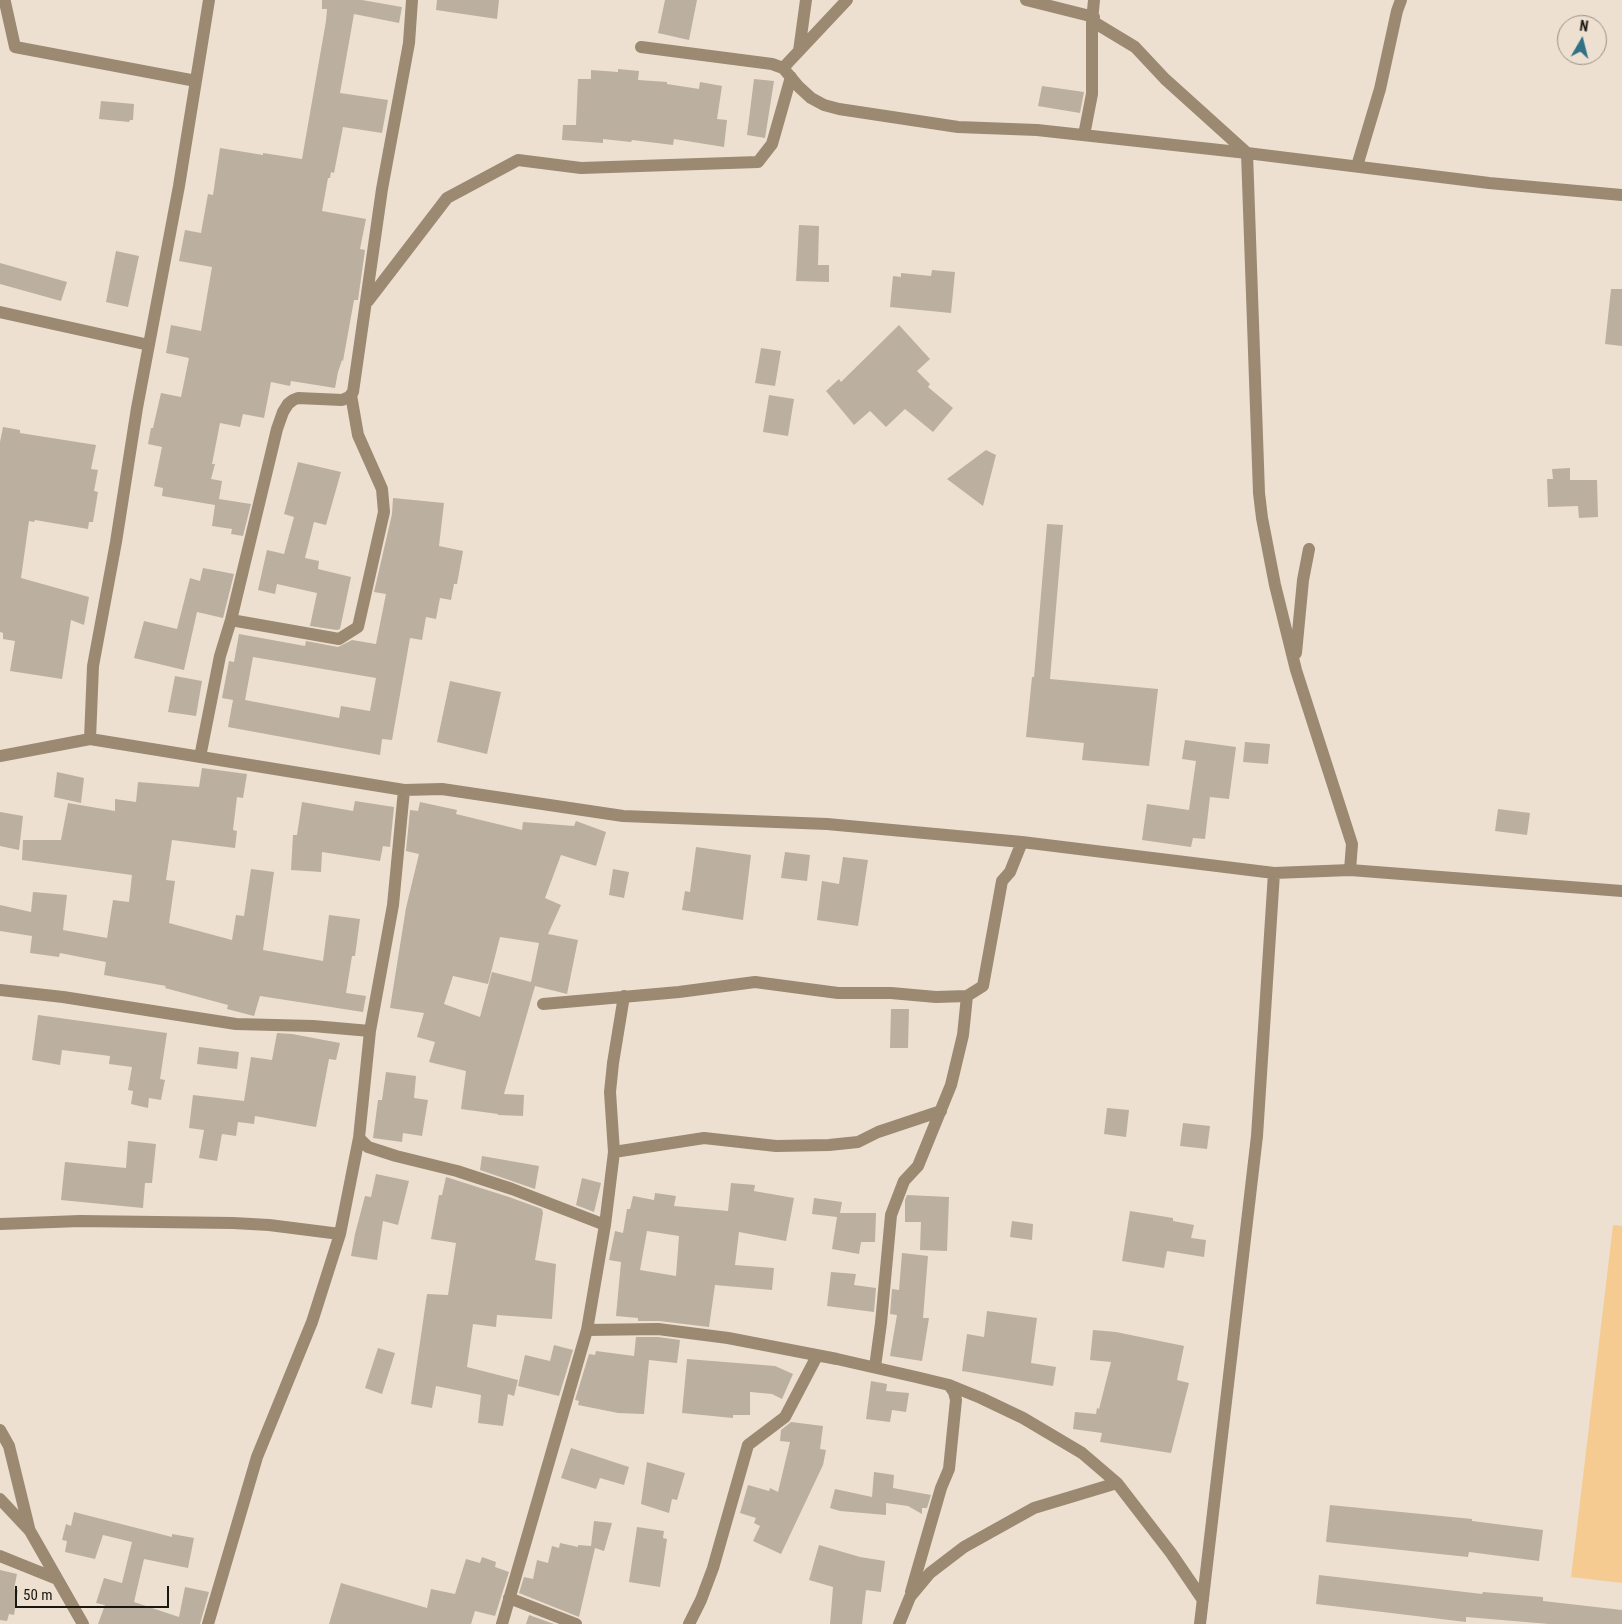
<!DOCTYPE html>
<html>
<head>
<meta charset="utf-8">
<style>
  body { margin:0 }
  #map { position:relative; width:1622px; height:1624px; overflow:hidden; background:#ede0d1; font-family:"Roboto Condensed",sans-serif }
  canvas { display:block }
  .north { position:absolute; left:1557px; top:15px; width:50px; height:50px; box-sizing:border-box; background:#ede0d1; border:1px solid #998f84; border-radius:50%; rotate:8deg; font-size:14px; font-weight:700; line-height:20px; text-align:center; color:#1a1610 }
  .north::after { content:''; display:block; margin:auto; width:18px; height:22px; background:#327086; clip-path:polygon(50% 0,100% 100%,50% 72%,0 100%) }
  .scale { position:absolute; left:15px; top:1586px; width:154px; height:22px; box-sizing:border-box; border:2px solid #1a1610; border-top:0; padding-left:6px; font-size:15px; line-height:18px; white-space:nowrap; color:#1a1610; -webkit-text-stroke:4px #ede0d1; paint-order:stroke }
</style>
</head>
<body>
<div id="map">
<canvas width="1622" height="1624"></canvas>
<div class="north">N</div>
<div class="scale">50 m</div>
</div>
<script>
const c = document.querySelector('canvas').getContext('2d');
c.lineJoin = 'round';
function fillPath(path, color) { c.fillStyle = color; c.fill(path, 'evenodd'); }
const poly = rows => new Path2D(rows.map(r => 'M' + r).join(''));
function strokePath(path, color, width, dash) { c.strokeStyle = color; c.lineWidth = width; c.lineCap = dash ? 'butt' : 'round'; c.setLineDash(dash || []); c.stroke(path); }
fillPath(poly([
  [1613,1225,1622,1226,1622,1583,1571,1577]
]), '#f6cb92');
fillPath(poly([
  [322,0,362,0,402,7,399,23,354,14,340,93,388,100,382,133,343,127,334,173,331,172,330,178,328,178,322,211,366,219,360,249,365,250,358,300,354,300,343,361,342,360,338,372,335,388,291,381,290,386,271,382,264,418,243,414,240,427,220,423,212,464,215,464,211,479,222,481,219,499,251,504,243,536,231,534,232,529,212,526,215,505,162,496,163,488,154,486,162,447,148,444,151,428,153,428,161,393,181,397,189,358,166,353,171,325,201,331,212,267,179,261,185,230,201,233,208,194,213,195,220,148,263,155,263,153,302,159,326,21,327,9,322,9],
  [437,0,499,0,497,19,436,10],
  [665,0,697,0,689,40,658,33],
  [618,69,639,71,638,80,667,82,667,84,699,89,700,82,722,86,717,119,727,120,724,147,674,139,673,145,632,140,631,142,603,139,603,143,562,140,563,125,576,125,578,79,591,79,591,70,618,72],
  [754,79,774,81,765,138,747,135],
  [1042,86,1084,92,1080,113,1038,106],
  [101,101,134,104,133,120,130,120,129,122,99,119],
  [799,225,819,226,818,265,829,265,829,282,796,281],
  [116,251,139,256,128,307,106,302],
  [0,263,67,282,61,301,0,284],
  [932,270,955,272,951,313,890,307,893,276,901,277,901,273,931,276],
  [1611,289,1622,289,1622,346,1605,344],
  [899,325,930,359,917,371,930,384,928,387,953,408,933,432,905,409,886,427,870,411,854,425,826,391,839,379,841,382],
  [761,348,781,351,775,386,755,383],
  [769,395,794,399,788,436,763,432],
  [3,427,20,430,20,433,96,445,91,469,98,470,94,491,98,492,93,522,89,522,88,529,35,520,34,522,29,521,21,578,89,597,84,625,71,620,62,679,10,671,15,641,3,639,3,633,0,632,0,442],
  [986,450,996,455,983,506,947,479],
  [298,462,341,472,326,525,314,522,305,558,319,561,318,569,351,577,340,629,337,630,310,626,317,593,277,584,275,594,258,590,267,550,284,554,294,517,284,514],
  [1570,468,1570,480,1597,480,1598,517,1579,518,1578,506,1548,507,1547,479,1553,479,1552,469],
  [393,498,444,503,439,546,463,551,457,584,454,584,451,600,440,598,436,619,426,617,422,640,410,638,392,740,382,739,380,755,228,727,233,700,222,698,229,661,234,662,239,634,305,646,306,641,338,647,352,640,376,644,386,594,374,592,392,514],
  [253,657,376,678,370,711,341,706,339,718,245,700],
  [1047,524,1063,525,1050,679,1158,689,1149,766,1082,760,1084,743,1026,737,1032,677,1034,677],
  [203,568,234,574,223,618,197,612,184,670,134,658,144,621,177,629,190,578,200,581],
  [175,676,202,681,196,716,168,712],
  [450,681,501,692,487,754,437,742],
  [1185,740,1236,747,1229,799,1210,797,1205,839,1193,838,1191,847,1142,840,1147,804,1189,810,1196,761,1182,759],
  [1245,742,1270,744,1268,764,1243,762],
  [202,768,247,774,243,798,237,797,233,830,237,831,235,848,172,840,166,880,175,881,169,923,232,940,236,915,244,916,251,869,274,872,263,950,323,961,329,915,360,919,355,956,352,956,346,993,366,996,363,1012,260,996,254,1016,227,1009,228,1005,165,988,166,986,104,975,106,962,60,953,59,957,30,953,32,936,0,931,0,905,31,912,33,892,67,895,63,930,107,938,113,900,129,902,132,875,22,860,23,840,61,840,68,803,115,811,115,799,136,802,138,782,199,787],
  [57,772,84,778,81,803,54,797],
  [355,801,394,807,390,847,383,846,380,861,322,852,321,872,291,870,293,835,297,835,302,802,353,811],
  [420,802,457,810,456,814,522,830,523,822,574,826,576,821,606,832,596,866,561,855,545,898,561,905,548,934,578,940,567,994,535,986,504,1094,524,1095,523,1116,498,1115,498,1114,461,1109,466,1071,429,1062,435,1042,417,1037,424,1013,390,1008,406,908,419,854,406,851,410,810,418,811],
  [500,937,539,943,531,982,492,972,480,1017,444,1004,453,976,488,984],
  [1498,809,1530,813,1527,835,1495,831],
  [0,812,23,816,19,850,0,846],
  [696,847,751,855,743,920,682,910,685,891,690,892],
  [785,852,810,855,807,881,781,878],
  [843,857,868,860,858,926,817,920,822,881,839,884],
  [613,869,629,872,624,898,609,895],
  [891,1009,909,1009,908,1048,890,1048],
  [38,1015,167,1033,160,1079,165,1080,161,1100,149,1098,148,1108,131,1104,133,1091,128,1090,132,1067,109,1064,110,1056,62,1050,60,1065,32,1060],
  [277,1033,292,1034,340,1043,336,1060,329,1059,316,1127,255,1116,254,1124,238,1122,236,1136,222,1134,217,1161,199,1158,204,1130,189,1128,193,1095,244,1101,251,1057,272,1060],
  [199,1047,239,1052,237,1069,197,1064],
  [386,1072,416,1076,414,1098,428,1100,422,1136,403,1133,402,1142,373,1138,378,1100,382,1100],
  [1107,1108,1129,1110,1126,1137,1104,1134],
  [1183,1123,1210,1126,1207,1149,1180,1146],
  [128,1141,156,1144,152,1183,145,1183,143,1208,61,1200,65,1162,126,1168],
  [482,1156,539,1166,535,1189,480,1170],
  [376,1174,409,1181,398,1225,383,1221,377,1260,351,1256,355,1234,365,1196,371,1197],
  [446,1177,509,1197,542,1209,543,1213,535,1260,556,1264,552,1319,497,1315,496,1327,473,1324,467,1367,518,1380,514,1396,508,1394,503,1426,478,1423,481,1395,436,1386,432,1408,411,1404,427,1294,448,1295,456,1243,431,1239,439,1195,442,1195],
  [582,1178,601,1183,594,1212,576,1205],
  [731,1183,755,1185,754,1191,794,1198,786,1241,739,1232,735,1265,774,1268,772,1290,715,1285,709,1327,659,1321,638,1321,638,1318,616,1316,621,1262,609,1260,615,1231,623,1233,627,1209,630,1209,633,1196,654,1200,655,1193,676,1196,674,1206,728,1211],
  [647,1231,679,1236,676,1276,640,1270],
  [907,1195,949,1197,947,1251,920,1250,921,1222,905,1222,905,1200],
  [814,1198,842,1202,840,1213,876,1213,875,1242,861,1242,859,1254,832,1249,837,1217,812,1214],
  [1130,1211,1173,1218,1173,1221,1194,1225,1191,1238,1206,1240,1204,1257,1167,1251,1164,1268,1122,1261],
  [1012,1221,1033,1224,1032,1240,1010,1237],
  [902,1253,928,1256,923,1318,929,1318,922,1361,890,1356,897,1315,890,1314,892,1289,899,1290],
  [831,1272,856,1274,854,1285,876,1288,874,1312,827,1306],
  [987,1311,1037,1318,1031,1363,1056,1367,1053,1386,962,1371,967,1334,984,1337],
  [1093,1330,1116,1332,1184,1346,1177,1380,1189,1383,1171,1453,1100,1442,1102,1433,1073,1429,1075,1412,1096,1414,1097,1408,1099,1409,1111,1362,1090,1360],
  [636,1337,658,1337,680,1340,677,1363,649,1360,644,1414,618,1413,578,1405,579,1401,575,1400,589,1354,595,1355,596,1351,634,1356],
  [554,1345,573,1350,559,1396,518,1386,525,1355,550,1361],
  [378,1348,395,1353,382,1394,365,1388],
  [687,1359,775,1366,793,1374,782,1399,772,1394,750,1392,750,1415,733,1415,733,1418,682,1413],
  [871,1381,887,1384,886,1391,909,1393,906,1412,892,1410,890,1422,866,1419],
  [791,1422,823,1426,820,1449,826,1450,823,1465,781,1554,753,1541,760,1526,754,1523,756,1518,740,1513,748,1485,769,1491,770,1488,778,1492,790,1442,780,1441,781,1430],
  [571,1448,629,1467,624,1485,600,1478,596,1489,561,1478],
  [647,1462,685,1473,677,1500,672,1499,669,1513,641,1504],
  [874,1472,894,1475,893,1488,931,1495,927,1508,922,1508,922,1514,908,1506,886,1503,886,1515,840,1511,830,1508,835,1489,872,1497],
  [1330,1505,1472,1519,1472,1521,1543,1530,1539,1561,1469,1552,1468,1557,1326,1542],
  [74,1512,172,1537,172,1534,194,1538,188,1568,144,1559,134,1602,179,1617,185,1587,209,1592,200,1624,98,1624,105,1605,96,1603,104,1578,122,1583,132,1542,103,1535,95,1559,65,1552,67,1541,62,1540,66,1524,71,1526],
  [594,1521,612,1523,604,1551,595,1548,579,1617,519,1593,524,1577,533,1579,537,1560,548,1563,552,1546,559,1548,560,1543,578,1547,578,1545,591,1546],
  [637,1527,664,1531,663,1538,667,1539,660,1587,629,1582],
  [819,1545,860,1557,885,1561,881,1592,866,1590,862,1624,830,1624,833,1587,809,1580],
  [482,1557,496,1562,495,1567,509,1572,495,1616,475,1611,471,1624,329,1624,341,1583,427,1608,431,1589,455,1594,466,1559,480,1563],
  [0,1570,17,1574,14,1589,18,1590,14,1615,9,1614,7,1621,0,1620],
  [1319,1575,1482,1594,1483,1592,1543,1597,1543,1601,1622,1610,1622,1624,1549,1624,1466,1617,1466,1622,1316,1604],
  [529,1615,554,1624,526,1624]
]), '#bbafa0');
strokePath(poly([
  [1026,0,1094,17],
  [5,2,15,47,196,81],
  [1092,21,1135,47,1165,79,1247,153,1259,493,1262,518,1275,585,1296,670,1352,844,1350,870],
  [641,47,772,64,783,68,799,87,811,98,824,105,839,109,958,127,1037,130,1247,153,1489,183,1622,195],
  [799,51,806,0],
  [783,68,847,0],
  [1084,135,1092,94,1092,21,1094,0],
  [1357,166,1380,89,1397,11,1401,0],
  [368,301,447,198,518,160,581,168,758,162,772,144,791,77],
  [0,312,149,345],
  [231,620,339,639,358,627,384,512,382,489,358,435,351,395],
  [1296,653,1303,580,1309,549],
  [90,739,93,666,116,542,137,408,179,186,209,0],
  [0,756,90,739,404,790,442,789,623,816,827,824,1022,842,1274,873,1350,870,1622,891],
  [200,757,220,656,231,620,277,429,283,412,288,404,293,400,298,398,342,400,349,397,353,392,382,189,409,43,412,0],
  [0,990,63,997,236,1024,313,1026,370,1031],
  [543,1004,679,992,755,982,838,993,891,993,936,997,967,996,983,986,1002,881,1010,872,1022,842],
  [359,1138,368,1147,396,1156,457,1171,512,1189,605,1225],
  [614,1152,704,1138,776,1146,829,1145,858,1142,878,1132,941,1111],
  [0,1224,80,1221,233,1223,269,1225,340,1234],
  [587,1330,658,1329,728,1338,837,1359,916,1377,949,1385,981,1398,1023,1418,1082,1453,1117,1483,1171,1553,1203,1600],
  [875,1367,881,1323,891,1215,904,1181,918,1166,951,1085,963,1035,967,996],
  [0,1430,9,1446,29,1528],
  [0,1499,30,1531,83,1624],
  [0,1556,57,1579],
  [911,1592,941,1488,949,1469,956,1400,954,1392,949,1385],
  [509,1598,576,1624],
  [208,1624,257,1457,312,1322,340,1234,359,1138,370,1031,393,905,404,790],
  [502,1624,587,1330,605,1225,614,1152,610,1092,613,1063,624,996],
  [689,1624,701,1600,713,1568,748,1445,785,1417,817,1356],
  [899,1624,910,1597,930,1573,964,1547,1034,1508,1117,1483],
  [1200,1624,1257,1136,1274,873]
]), '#9b8971', 12);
</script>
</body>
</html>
